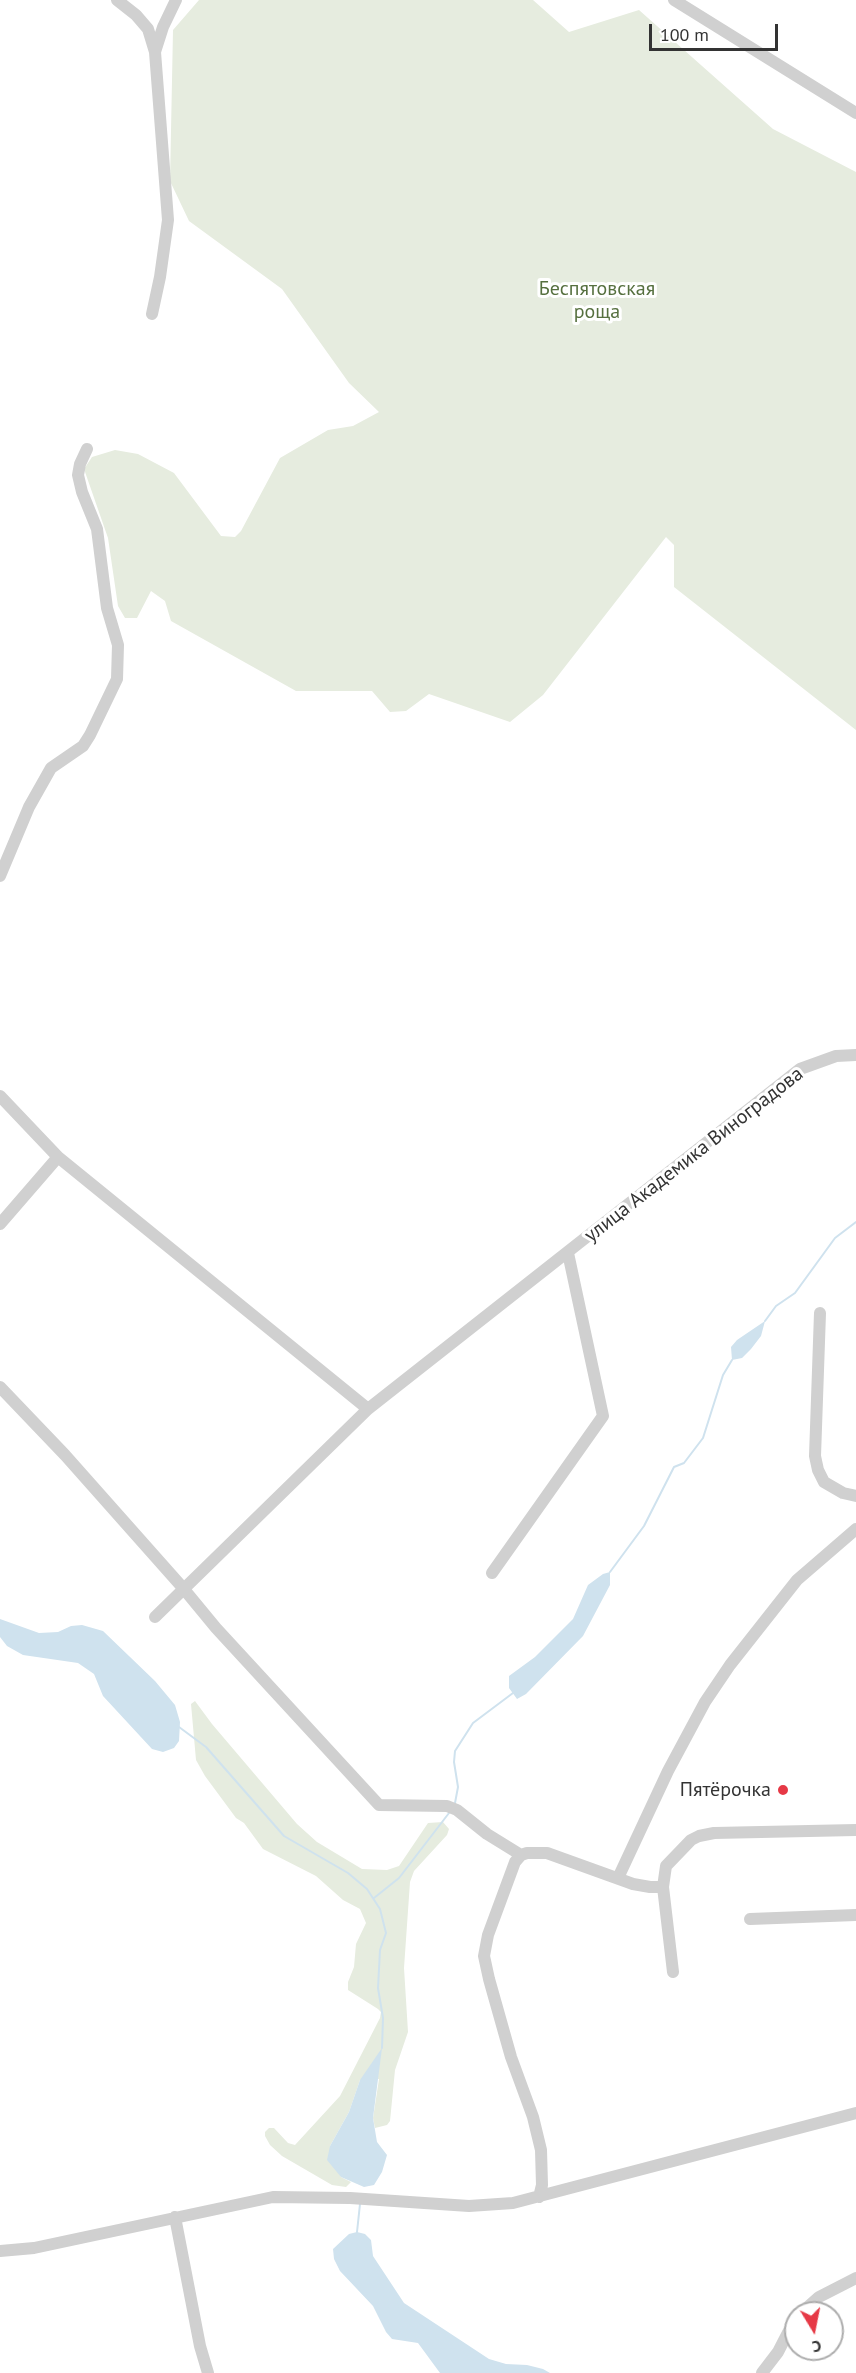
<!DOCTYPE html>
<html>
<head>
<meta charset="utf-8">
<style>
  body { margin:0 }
  #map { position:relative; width:856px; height:2373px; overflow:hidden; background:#fff; font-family:"PT Sans",sans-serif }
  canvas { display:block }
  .north { position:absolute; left:784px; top:2301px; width:60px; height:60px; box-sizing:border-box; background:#fff; border:2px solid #adadad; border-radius:50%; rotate:170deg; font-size:16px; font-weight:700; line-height:24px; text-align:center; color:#333 }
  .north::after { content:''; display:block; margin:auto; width:21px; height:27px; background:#e63946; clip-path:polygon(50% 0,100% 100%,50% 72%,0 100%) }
  .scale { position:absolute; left:649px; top:24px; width:129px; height:27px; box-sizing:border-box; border:3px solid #333; border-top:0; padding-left:8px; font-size:18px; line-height:21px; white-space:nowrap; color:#333; -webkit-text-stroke:4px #fff; paint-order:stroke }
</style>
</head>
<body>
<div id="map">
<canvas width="856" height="2373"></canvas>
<div class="north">С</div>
<div class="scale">100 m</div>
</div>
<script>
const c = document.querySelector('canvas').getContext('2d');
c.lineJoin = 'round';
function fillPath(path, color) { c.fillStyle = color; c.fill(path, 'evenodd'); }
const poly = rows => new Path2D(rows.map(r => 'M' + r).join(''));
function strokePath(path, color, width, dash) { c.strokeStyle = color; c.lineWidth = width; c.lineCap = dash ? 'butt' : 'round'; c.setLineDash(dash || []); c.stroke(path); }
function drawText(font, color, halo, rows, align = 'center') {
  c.font = font + ' "PT Sans",sans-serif'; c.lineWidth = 6; c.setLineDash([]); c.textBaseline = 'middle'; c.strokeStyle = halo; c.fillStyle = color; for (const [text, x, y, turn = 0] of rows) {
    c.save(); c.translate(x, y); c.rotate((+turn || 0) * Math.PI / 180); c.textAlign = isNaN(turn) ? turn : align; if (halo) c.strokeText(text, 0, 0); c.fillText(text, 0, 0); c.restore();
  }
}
fillPath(poly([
  [199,0,533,0,569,32,639,10,773,129,856,172,856,730,674,587,674,545,666,537,543,695,510,722,429,694,406,711,390,712,372,691,296,691,171,621,165,601,151,591,137,618,125,618,118,606,108,538,84,469,92,457,115,450,138,454,174,473,221,536,235,537,241,531,280,458,328,430,353,426,379,412,349,383,282,289,189,221,170,181,173,30],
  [195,1701,212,1724,297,1824,317,1842,362,1869,387,1870,399,1866,428,1823,443,1822,449,1829,447,1835,414,1871,410,1882,404,1968,408,2032,395,2070,390,2121,387,2125,375,2128,373,2118,379,2079,360,2080,349,2112,330,2146,341,2177,351,2182,346,2187,332,2185,282,2156,270,2145,265,2136,265,2132,269,2128,274,2128,288,2143,295,2145,340,2096,380,2018,381,2012,378,2009,348,1990,348,1982,354,1967,356,1944,366,1923,360,1909,343,1900,316,1876,263,1849,244,1823,236,1818,205,1776,196,1760,191,1704]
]), '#e6ecdf');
fillPath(poly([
  [765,1321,761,1336,751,1349,742,1358,732,1360,731,1347,737,1340],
  [610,1572,610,1585,583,1636,526,1694,517,1699,509,1688,509,1676,535,1657,573,1619,588,1585,603,1574],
  [0,1619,39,1633,58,1632,71,1626,82,1625,103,1631,155,1681,175,1705,180,1722,179,1741,174,1748,163,1752,152,1749,103,1696,94,1674,78,1663,23,1655,7,1646,0,1637],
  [382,2048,373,2118,377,2142,387,2155,382,2172,374,2185,364,2187,341,2177,327,2160,330,2146,349,2112,360,2080],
  [357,2232,365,2234,371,2240,373,2256,404,2303,489,2359,506,2364,527,2365,543,2369,550,2373,440,2373,418,2343,392,2339,386,2332,373,2306,340,2271,334,2259,333,2249,349,2234]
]), '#cfe2ee');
strokePath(poly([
  [765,1321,776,1306,795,1293,835,1238,856,1222],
  [610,1572,644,1526,674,1467,684,1463,703,1438,723,1375,732,1360],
  [179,1727,206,1747,284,1836,348,1873,367,1889,380,1909,386,1933,380,1950,378,1988,383,2018,382,2048],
  [455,1803,458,1787,454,1762,455,1751,473,1723,513,1693],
  [374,1898,399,1878,449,1813],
  [357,2232,360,2204]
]), '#cfe2ee', 2);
strokePath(poly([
  [117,0,136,15,148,29,155,52],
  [674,0,856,113],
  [152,314,160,277,168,220,155,52,163,27,176,0],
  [0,876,29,807,51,768,83,746,90,735,117,679,118,645,107,608,97,529,82,492,78,475,80,464,87,449],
  [0,1096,58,1157,368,1409],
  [0,1224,58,1157],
  [820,1313,815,1456,818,1470,824,1482,843,1493,856,1496],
  [0,1387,65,1455,183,1588,216,1628,379,1805,447,1806,457,1810,487,1834,521,1855],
  [492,1573,603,1416,568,1253],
  [155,1617,368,1409,800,1069,836,1056,856,1055],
  [618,1878,668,1771,705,1702,730,1665,797,1580,856,1529],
  [750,1919,856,1915],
  [673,1972,663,1887,666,1866,691,1840,699,1836,714,1833,856,1830],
  [539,2197,542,2185,541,2150,533,2117,511,2057,489,1979,484,1956,488,1935,515,1862,521,1855,527,1853,547,1853,633,1884,650,1887,663,1887],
  [175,2217,200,2346,208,2373],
  [0,2251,34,2248,273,2197,350,2198,469,2206,513,2203,856,2113],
  [801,2313,819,2297,856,2278],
  [762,2373,778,2352,796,2317]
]), '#d0d0d0', 12);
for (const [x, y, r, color] of [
  [783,1790,6,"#e63946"]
]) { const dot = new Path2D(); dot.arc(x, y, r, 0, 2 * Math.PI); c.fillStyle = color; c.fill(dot); strokePath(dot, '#fff', 2); }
drawText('20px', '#56703f', '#fff', [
  ["Беспятовская",597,289],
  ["роща",597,312]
]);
drawText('20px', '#333', '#fff', [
  ["улица Академика Виноградова",694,1155,-38]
]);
drawText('20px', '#333', '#fff', [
  ["Пятёрочка",771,1790]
], 'right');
</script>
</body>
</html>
